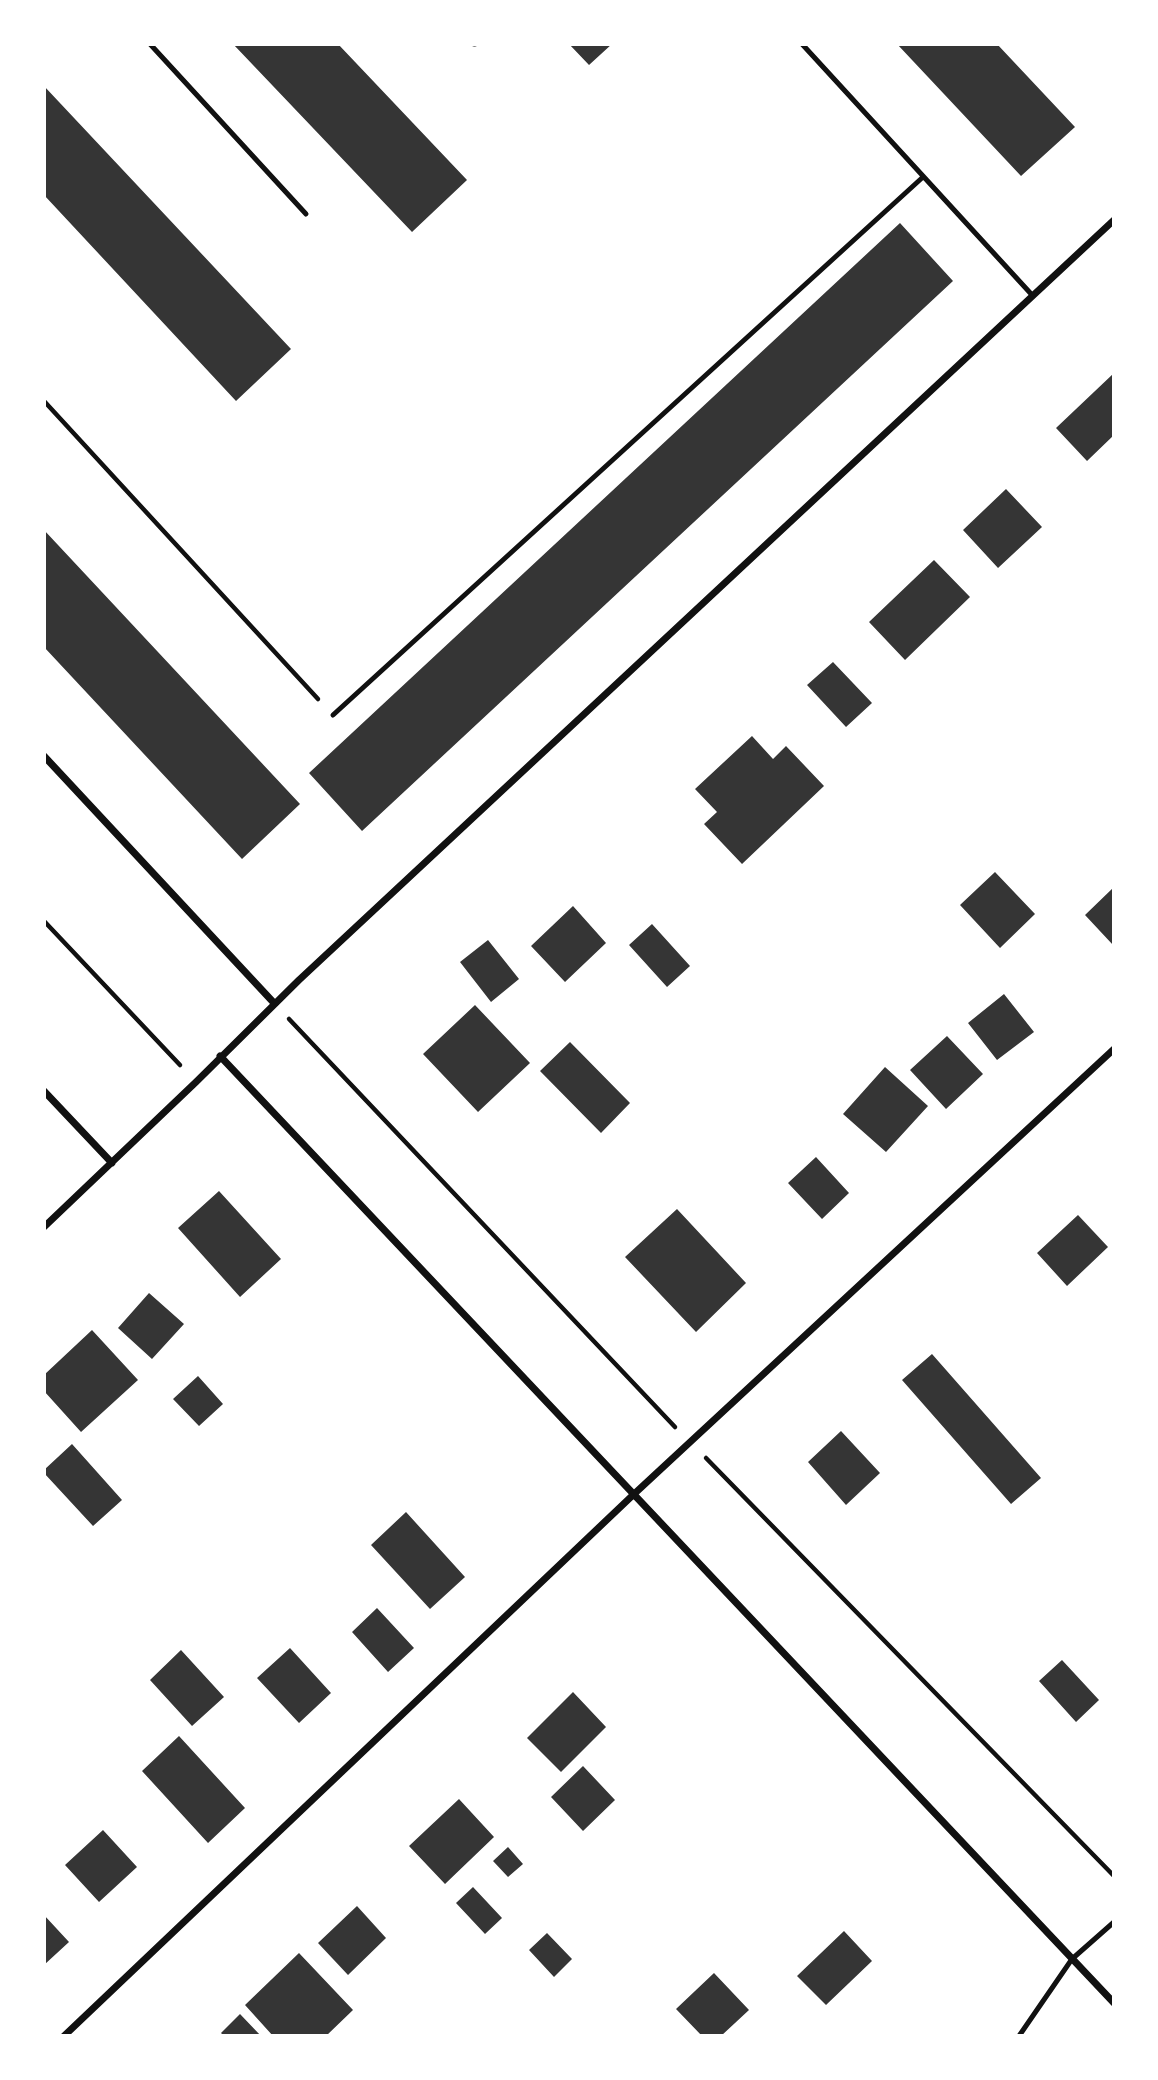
<!DOCTYPE html>
<html>
<head>
<meta charset="utf-8">
<style>
  body { margin:0 }
  #map { position:relative; width:1158px; height:2080px; overflow:hidden; background:#fff; font-family:"Source Serif 4",serif }
  canvas { display:block }
  .frame { position:absolute; inset:0; border:46px solid #fff; pointer-events:none }
</style>
</head>
<body>
<div id="map">
<canvas width="1158" height="2080"></canvas>
<div class="frame"></div>
</div>
<script>
const c = document.querySelector('canvas').getContext('2d');
c.lineJoin = 'round';
function fillPath(path, color) { c.fillStyle = color; c.fill(path, 'evenodd'); }
const poly = rows => new Path2D(rows.map(r => 'M' + r).join(''));
function strokePath(path, color, width, dash) { c.strokeStyle = color; c.lineWidth = width; c.lineCap = dash ? 'butt' : 'round'; c.setLineDash(dash || []); c.stroke(path); }
fillPath(poly([
  [233,44,338,44,467,180,412,232],
  [569,44,612,44,589,65],
  [897,44,997,44,1075,127,1021,176],
  [44,86,291,349,236,401,44,195],
  [900,223,953,281,362,831,309,773],
  [1114,373,1114,435,1087,461,1056,428],
  [1006,489,1042,527,998,568,963,530],
  [44,530,300,804,242,859,44,647],
  [934,560,970,597,905,660,869,622],
  [833,662,872,703,846,727,807,685],
  [752,736,773,759,786,746,824,786,742,864,704,824,717,812,695,789],
  [995,872,1035,914,1000,948,960,905],
  [1114,887,1114,943,1113,945,1085,915],
  [573,906,606,943,565,982,531,946],
  [652,924,690,966,667,987,629,945],
  [488,940,519,979,491,1002,460,962],
  [1004,994,1034,1032,997,1060,968,1023],
  [475,1005,530,1063,478,1112,423,1054],
  [947,1036,983,1074,946,1109,910,1070],
  [570,1042,630,1103,601,1133,540,1071],
  [885,1067,928,1106,886,1152,843,1114],
  [816,1157,849,1193,822,1219,788,1183],
  [219,1191,281,1259,240,1297,178,1228],
  [677,1209,746,1283,696,1332,625,1257],
  [1078,1215,1108,1247,1067,1286,1037,1253],
  [149,1293,184,1324,152,1359,118,1328],
  [92,1330,138,1380,81,1432,44,1391,44,1375],
  [932,1354,1041,1478,1011,1504,902,1380],
  [198,1376,223,1404,199,1426,173,1399],
  [841,1431,880,1473,846,1505,808,1462],
  [72,1444,122,1500,93,1526,44,1473,44,1470],
  [406,1512,465,1577,430,1609,371,1545],
  [377,1608,414,1648,388,1672,352,1632],
  [290,1648,331,1693,299,1723,257,1678],
  [181,1650,224,1697,192,1726,150,1680],
  [1062,1660,1099,1700,1076,1722,1039,1681],
  [573,1692,606,1727,561,1772,527,1738],
  [179,1736,245,1808,208,1843,142,1771],
  [583,1766,615,1800,583,1831,551,1797],
  [459,1799,494,1837,445,1884,409,1846],
  [103,1830,137,1867,99,1902,65,1865],
  [508,1847,523,1864,508,1877,493,1861],
  [473,1887,502,1918,485,1934,456,1903],
  [357,1906,386,1938,348,1975,318,1943],
  [44,1915,69,1942,44,1965],
  [844,1931,872,1961,826,2005,797,1976],
  [547,1933,572,1959,554,1977,529,1950],
  [299,1953,353,2010,326,2036,273,2036,245,2005],
  [714,1973,749,2010,721,2036,702,2036,676,2009],
  [240,2014,261,2036,224,2036,221,2033]
]), '#353535');
strokePath(poly([
  [44,401,318,699],
  [44,921,180,1065],
  [289,1019,675,1427],
  [706,1458,1114,1876]
]), '#111', 4.5);
strokePath(poly([
  [150,44,306,214],
  [474,44,475,44],
  [802,44,1033,296],
  [333,715,923,177],
  [1019,2036,1072,1959,1114,1922]
]), '#111', 5);
strokePath(poly([
  [44,756,274,1003],
  [220,1056,1114,2003],
  [44,1091,112,1163],
  [44,1227,196,1082,299,980,1114,220],
  [64,2036,633,1495,1114,1049]
]), '#111', 7);
</script>
</body>
</html>
